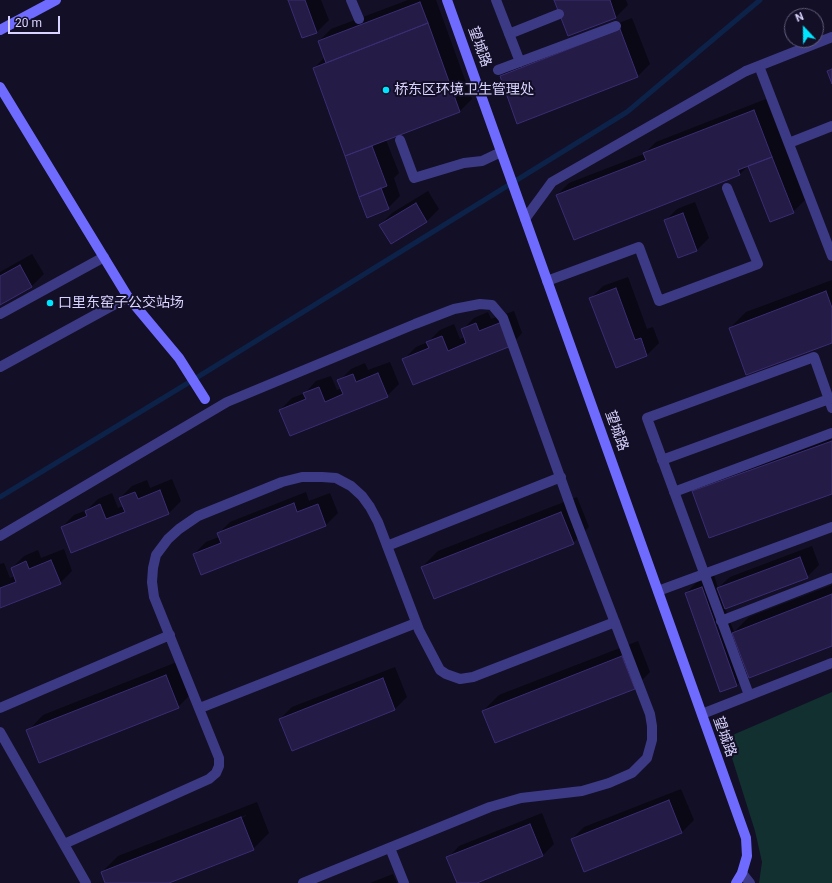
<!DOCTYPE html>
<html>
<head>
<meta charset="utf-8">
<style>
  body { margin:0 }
  #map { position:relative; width:832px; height:883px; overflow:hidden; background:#130f26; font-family:Roboto,sans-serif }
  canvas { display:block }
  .north { position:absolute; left:784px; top:8px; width:40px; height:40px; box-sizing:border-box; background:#130f26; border:1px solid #625e7d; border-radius:50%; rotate:338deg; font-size:11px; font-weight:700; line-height:16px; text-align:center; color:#d9d4ff }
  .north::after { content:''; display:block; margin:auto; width:14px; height:18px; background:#00e5ff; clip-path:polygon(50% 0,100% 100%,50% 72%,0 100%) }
  .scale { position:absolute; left:8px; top:16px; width:52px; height:18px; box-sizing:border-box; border:2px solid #d9d4ff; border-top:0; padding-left:5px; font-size:12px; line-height:14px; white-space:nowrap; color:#d9d4ff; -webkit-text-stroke:3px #130f26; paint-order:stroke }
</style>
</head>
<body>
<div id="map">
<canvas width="832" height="883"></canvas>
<div class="north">N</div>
<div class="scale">20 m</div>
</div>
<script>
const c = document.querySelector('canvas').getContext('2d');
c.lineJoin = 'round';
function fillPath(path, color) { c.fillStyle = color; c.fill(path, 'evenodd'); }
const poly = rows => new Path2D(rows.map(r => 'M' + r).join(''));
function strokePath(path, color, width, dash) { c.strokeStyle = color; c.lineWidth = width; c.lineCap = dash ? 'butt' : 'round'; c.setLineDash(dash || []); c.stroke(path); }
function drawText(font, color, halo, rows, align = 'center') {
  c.font = font + ' Roboto,"Noto Sans SC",sans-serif'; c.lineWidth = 4; c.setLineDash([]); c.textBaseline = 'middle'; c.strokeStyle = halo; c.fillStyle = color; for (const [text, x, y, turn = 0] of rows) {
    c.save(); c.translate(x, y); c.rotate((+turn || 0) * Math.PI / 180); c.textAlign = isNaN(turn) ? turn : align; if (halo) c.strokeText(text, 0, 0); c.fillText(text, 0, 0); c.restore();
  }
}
fillPath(poly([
  [832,692,832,883,759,883,762,862,755,831,726,739,735,734]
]), '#12302f');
fillPath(poly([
  [289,0,321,0,329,20,317,32],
  [408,0,436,0,472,99,460,111,386,140,399,173,394,178,400,196,388,208,368,217,314,68,325,57,319,41,331,29],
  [555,0,626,0,628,5,616,17,569,35],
  [632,18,650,64,638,76,518,122,501,76,513,64],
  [766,99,805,200,793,212,749,165,739,175,557,195,569,183,644,154,656,142],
  [428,191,439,209,427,221,391,243,380,225,392,213],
  [695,202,709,238,697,250,678,257,665,221,677,209],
  [32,254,44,274,32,286,0,304,0,272],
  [628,277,647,329,653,327,659,343,647,355,616,367,591,298,603,286],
  [832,280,832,342,730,328,746,312],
  [514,311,522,333,511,345,404,359,416,347,428,342,440,330,454,324,460,339,465,337,462,330,474,318,488,312,491,319],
  [390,362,399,384,387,396,280,410,292,398,305,393,316,381,331,376,337,390,342,388,339,381,351,369,365,363,368,370],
  [832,432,832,493,693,491,709,476],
  [172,479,181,501,169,513,72,552,62,527,74,515,87,510,98,499,112,493,118,508,123,506,120,498,132,486,147,480,150,488],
  [306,492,309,501,330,493,338,513,326,525,201,574,194,554,206,542,219,537,218,534,230,522],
  [577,497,589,527,573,543,422,567,438,551],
  [812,546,819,565,807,577,725,608,734,632,749,617,832,585,832,645,748,673,737,685,686,593,698,581,714,575,718,588,730,577],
  [64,549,72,571,60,583,0,607,0,564,4,563,10,578,15,576,12,568,24,556,38,550,41,558],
  [638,641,650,672,634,688,483,711,499,695],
  [182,660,194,691,178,707,28,731,43,715],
  [395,667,407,697,395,709,292,750,280,719,292,707],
  [681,789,694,820,682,832,572,839,584,827],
  [257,802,269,833,253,849,166,883,107,883,102,872,118,856],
  [246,815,246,816,120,866,120,864],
  [542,813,554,844,542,856,475,883,458,883,448,858,459,846],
  [393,874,397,883,370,883]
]), '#0007');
strokePath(poly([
  [0,497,188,383,627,112,760,0]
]), '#0c2248', 5);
const building = poly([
  [288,0,305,0,317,33,302,38,288,0],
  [554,0,610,0,616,18,568,36,554,0],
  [420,2,428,23,326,63,318,41,420,2],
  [428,23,460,112,345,156,313,68,428,23],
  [620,29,638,77,517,124,500,76,620,29],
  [832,69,832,84,827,71,832,69],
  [754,110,772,157,738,170,740,175,574,240,556,195,646,160,643,153,754,110],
  [372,146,387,186,359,197,345,156,372,146],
  [772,157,794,213,770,222,748,166,772,157],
  [381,188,389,209,367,218,359,197,381,188],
  [416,203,427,222,391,244,379,225,416,203],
  [683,213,697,251,678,258,664,220,683,213],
  [20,265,32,287,0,305,0,276,20,265],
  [616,288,635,340,641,338,647,356,616,368,589,298,616,288],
  [826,291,832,308,832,343,746,375,729,328,826,291],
  [502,322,511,346,413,385,402,359,429,348,426,342,442,336,448,351,466,343,461,329,476,323,479,331,502,322],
  [378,373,388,397,290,436,279,410,306,399,303,393,319,387,325,402,343,394,337,380,353,374,356,382,378,373],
  [832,441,832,494,709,538,692,491,832,441],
  [160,490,169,514,71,553,61,527,87,516,85,511,100,504,106,519,125,512,119,498,135,492,138,499,160,490],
  [294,503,297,512,318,504,326,526,201,575,193,554,221,543,217,533,294,503],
  [561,512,574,544,434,599,421,567,561,512],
  [800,557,808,578,725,609,717,588,800,557],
  [51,560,61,584,0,608,0,588,16,582,11,568,26,561,29,569,51,560],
  [702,587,737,686,720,692,685,593,702,587],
  [832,594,832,646,749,678,732,633,832,594],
  [622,656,635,689,495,743,482,711,622,656],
  [166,675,179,708,39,763,26,730,166,675],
  [383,678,395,710,292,751,279,719,383,678],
  [669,800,682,833,584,872,571,839,669,800],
  [241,817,254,850,169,883,105,883,101,872,241,817],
  [530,824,543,856,477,883,457,883,446,857,530,824]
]);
fillPath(building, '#241b47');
strokePath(building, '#3b2d73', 1);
strokePath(poly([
  [351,0,359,19],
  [496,0,520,62],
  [509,34,559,14],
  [759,66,832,256],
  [498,70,616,26],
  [746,71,832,37],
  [400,140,414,178,464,163,482,161,501,152],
  [789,143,832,126],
  [547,281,639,247,659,301,758,264,727,188],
  [662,460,829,399],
  [674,492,832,433],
  [658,591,832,527],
  [721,621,832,578],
  [749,695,647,418,814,357,832,408],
  [702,714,832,663],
  [742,873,750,883]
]), '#3d3a85', 10);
strokePath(poly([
  [525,219,552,182,746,71],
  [0,314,104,257],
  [0,367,128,297],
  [0,536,227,402,415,324,454,309,480,304,492,305,503,318,573,513,650,714,652,726,652,740,647,758,632,773,609,783,582,791,521,798,490,807,303,883],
  [387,546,561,477],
  [0,708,170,635],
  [200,708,416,623],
  [0,732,86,883],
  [64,844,209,779,216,773,219,766,219,758,154,597,152,582,153,568,156,555,168,539,179,529,198,516,282,482,302,477,322,477,336,478,351,486,362,496,370,507,378,522,419,630,440,670,446,674,460,679,473,677,615,622],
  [390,848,404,883]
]), '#3d3a85', 10);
strokePath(poly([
  [447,0,746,838,747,856,742,873,736,883],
  [0,30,56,0],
  [0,87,128,297,179,358,205,399]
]), '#6f6bff', 10);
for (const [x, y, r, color] of [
  [386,90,4,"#00e5ff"],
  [50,303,4,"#00e5ff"]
]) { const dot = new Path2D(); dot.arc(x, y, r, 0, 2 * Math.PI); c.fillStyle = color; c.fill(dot); strokePath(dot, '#130f26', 1.5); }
drawText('14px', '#d9d4ff', '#130f26', [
  ["望城路",479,47,70],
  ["望城路",616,431,70],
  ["望城路",724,737,70]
]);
drawText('14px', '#d9d4ff', '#130f26', [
  ["桥东区环境卫生管理处",394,90],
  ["口里东窑子公交站场",58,303]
], 'left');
</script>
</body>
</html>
